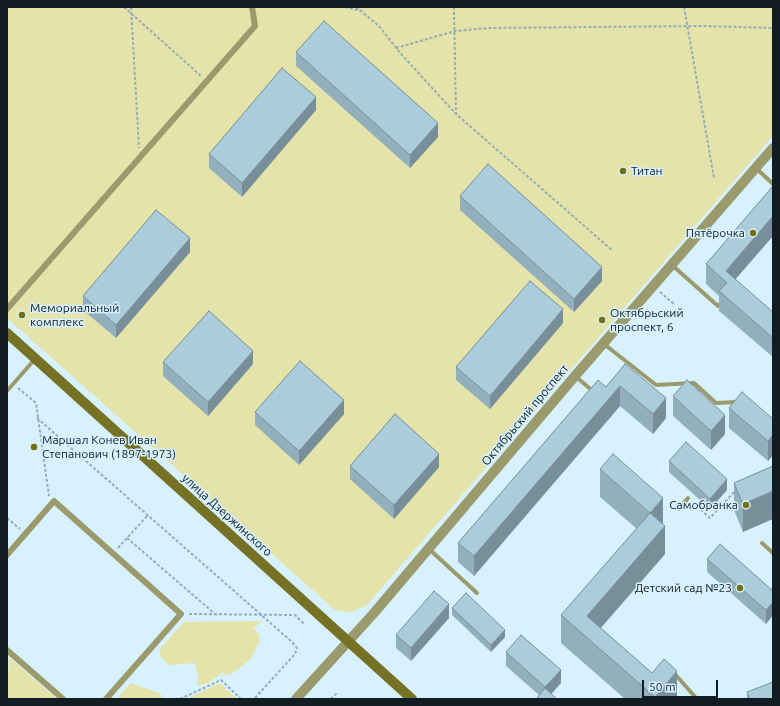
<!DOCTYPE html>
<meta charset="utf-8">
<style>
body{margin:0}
#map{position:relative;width:780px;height:706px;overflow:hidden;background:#d7f2fe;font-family:Ubuntu,sans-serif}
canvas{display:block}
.frame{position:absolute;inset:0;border:8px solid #111d23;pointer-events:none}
.scale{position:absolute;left:642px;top:680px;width:76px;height:18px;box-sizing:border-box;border:2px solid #111d23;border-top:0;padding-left:5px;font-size:12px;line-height:14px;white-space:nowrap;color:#111d23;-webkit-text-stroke:3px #d7f2fe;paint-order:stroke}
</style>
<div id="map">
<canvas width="780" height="706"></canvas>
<div class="frame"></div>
<div class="scale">50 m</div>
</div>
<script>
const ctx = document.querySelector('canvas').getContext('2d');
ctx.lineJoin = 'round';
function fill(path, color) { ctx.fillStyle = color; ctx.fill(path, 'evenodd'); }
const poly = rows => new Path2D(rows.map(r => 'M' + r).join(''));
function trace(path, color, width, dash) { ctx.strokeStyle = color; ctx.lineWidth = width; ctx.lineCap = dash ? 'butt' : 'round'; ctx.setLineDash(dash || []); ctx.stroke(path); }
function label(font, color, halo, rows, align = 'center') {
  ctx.font = font + ' Ubuntu,sans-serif'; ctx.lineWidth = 3; ctx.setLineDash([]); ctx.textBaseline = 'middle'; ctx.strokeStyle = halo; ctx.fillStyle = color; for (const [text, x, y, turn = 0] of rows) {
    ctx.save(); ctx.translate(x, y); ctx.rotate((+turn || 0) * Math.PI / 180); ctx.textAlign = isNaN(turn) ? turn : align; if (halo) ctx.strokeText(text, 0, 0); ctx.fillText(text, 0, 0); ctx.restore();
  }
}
const green = poly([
 [7,7,773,7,773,136,367,605,354,611,344,612,335,610,7,318],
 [262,621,253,629,258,633,260,640,251,659,230,675,222,673,209,683,197,686,198,677,195,663,170,665,162,659,159,650,184,622],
 [9,657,57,699,7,699],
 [131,683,161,694,162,699,116,699],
 [220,683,237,699,186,699]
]);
const path = poly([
 [124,7,201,76],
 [131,7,139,148],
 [345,7,361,11],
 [356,7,379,26,401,54,456,114,613,251],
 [454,7,456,114],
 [684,7,714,178],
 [396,48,455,31,488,28,703,26,773,28],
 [660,292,675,305],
 [18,388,36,403,49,496],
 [37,418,291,641,297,648,295,654,254,699],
 [693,503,710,518,735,491],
 [7,518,20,529],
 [127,538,215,614],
 [118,548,148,515],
 [189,614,295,615,304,624],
 [180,699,221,680,241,699],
 [331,699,337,693]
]);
const service = poly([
 [756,168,773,184],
 [672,265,718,306,723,301],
 [604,344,656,385,694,383,716,403,737,402],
 [575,376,594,392],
 [7,391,35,359],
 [679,509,688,498],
 [762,543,773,553],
 [429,549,477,593],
 [674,673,697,699]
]);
const pedestrian = poly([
 [7,309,255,26,252,7],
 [7,555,54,501,181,614,106,699],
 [7,650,63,699]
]);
const tertiary = poly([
 [296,699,374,613,575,376,773,148]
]);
const secondary = poly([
 [7,333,412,699]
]);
const wall = poly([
 [296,52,438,137,410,168,296,66],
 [316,110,242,197,209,168,209,154],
 [773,186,773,236,735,279,773,312,773,357,719,311,719,296,706,284,706,264],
 [460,196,602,281,574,312,460,210],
 [190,252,116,338,83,310,83,296],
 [563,323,490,409,456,380,456,367],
 [163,362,253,364,208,416,163,376],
 [625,364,666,418,653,434,620,406,474,576,458,562,458,543,606,387],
 [673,396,725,434,711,450,673,416],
 [729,408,773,419,773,455,768,461,729,428],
 [255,412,344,414,299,465,255,425],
 [669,461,727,490,710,509,669,472],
 [350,466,439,467,394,519,350,479],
 [773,466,743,532,734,510,734,483],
 [600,469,663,525,665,554,601,628,677,698,677,699,625,699,561,643,561,615,637,529,600,497],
 [707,559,773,591,773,615,766,624,707,572],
 [452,608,505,637,491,652,452,615],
 [449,618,411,661,396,648,396,635],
 [506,652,561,683,539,695,506,666],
 [747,692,773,699,747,699]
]);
const shadedWall = poly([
 [316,97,316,110,242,197,242,183],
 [438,123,438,137,410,168,410,155],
 [773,216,773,236,727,289,726,271],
 [190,238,190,252,116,338,116,325],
 [602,267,602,281,574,312,574,299],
 [563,309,563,323,490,409,490,396],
 [253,351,253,364,208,416,208,402],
 [620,386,620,406,474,576,474,556],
 [666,398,666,418,653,434,653,414],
 [344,400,344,414,299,465,299,451],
 [725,415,725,434,711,450,711,431],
 [773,435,773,455,768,461,768,441],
 [439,454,439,467,394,519,394,505],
 [727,479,727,490,710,509,710,499],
 [773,491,773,519,743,532,743,504],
 [663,498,663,526,650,513],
 [665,526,665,554,590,640,587,616],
 [773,602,773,615,766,624,766,610],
 [449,604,449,618,411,661,411,648],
 [505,630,505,637,491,652,491,645],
 [561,670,561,683,547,699,545,699,545,687],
 [677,671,677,699,655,699,655,697]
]);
const building = poly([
 [324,21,438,123,410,155,296,52,324,21],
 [282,68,316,97,242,183,209,154,282,68],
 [488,164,602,267,574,299,460,196,488,164],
 [773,186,773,216,726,271,773,312,773,338,719,291,727,283,706,264,773,186],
 [156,210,190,238,116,325,83,296,156,210],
 [530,281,563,309,490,396,456,367,530,281],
 [209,311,253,351,208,402,163,362,209,311],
 [300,361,344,400,299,451,255,412,300,361],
 [625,364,666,398,653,414,620,386,474,556,458,543,598,380,606,387,625,364],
 [687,380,725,415,711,431,673,396,687,380],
 [742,392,773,419,773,435,768,441,729,408,742,392],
 [395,414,439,454,394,505,350,466,395,414],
 [686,442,727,479,710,499,669,461,686,442],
 [613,454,663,498,650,513,600,469,613,454],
 [773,466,773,491,743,504,734,483,773,466],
 [650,513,665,526,587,616,652,673,664,659,677,671,655,697,561,615,650,513],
 [720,544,773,591,773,602,766,610,707,559,720,544],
 [434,591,449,604,411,648,396,635,434,591],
 [466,593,505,630,491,645,452,608,466,593],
 [521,635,561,670,545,687,506,652,521,635],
 [773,682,773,699,750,699,747,692,773,682],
 [545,688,557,699,536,699,545,688]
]);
const markers = [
 [623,171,4,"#747011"],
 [753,233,4,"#747011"],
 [22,315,4,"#747011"],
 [602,320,4,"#747011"],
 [34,447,4,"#747011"],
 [746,505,4,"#747011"],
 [740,588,4,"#747011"]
];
const poiNames = [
 ["Титан",631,171],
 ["Пятёрочка",745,233,"right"],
 ["Мемориальный",30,308],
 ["комплекс",30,322],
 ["Октябрьский",610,313],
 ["проспект, 6",610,327],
 ["Маршал Конев Иван",42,440],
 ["Степанович (1897-1973)",42,454],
 ["Самобранка",738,505,"right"],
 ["Детский сад №23",732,588,"right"]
];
const streetNames = [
 ["Октябрьский проспект",525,415,-50],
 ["улица Дзержинского",227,515,42]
];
fill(green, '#e4e3aa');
trace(path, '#96acb6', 2, [3, 2]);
trace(service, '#9b9a6c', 4);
trace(pedestrian, '#9b9a6c', 6);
trace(tertiary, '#9b9a6c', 10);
trace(secondary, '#757226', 10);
fill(wall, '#93afbc');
fill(shadedWall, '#788f99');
fill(building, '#abccdb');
trace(building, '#788f99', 1);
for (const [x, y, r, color] of markers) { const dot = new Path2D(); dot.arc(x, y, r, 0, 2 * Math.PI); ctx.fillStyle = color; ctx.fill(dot); trace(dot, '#d7f2fe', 1.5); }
label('12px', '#111d23', '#d7f2fe', poiNames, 'left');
label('12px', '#111d23', '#d7f2fe', streetNames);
</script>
